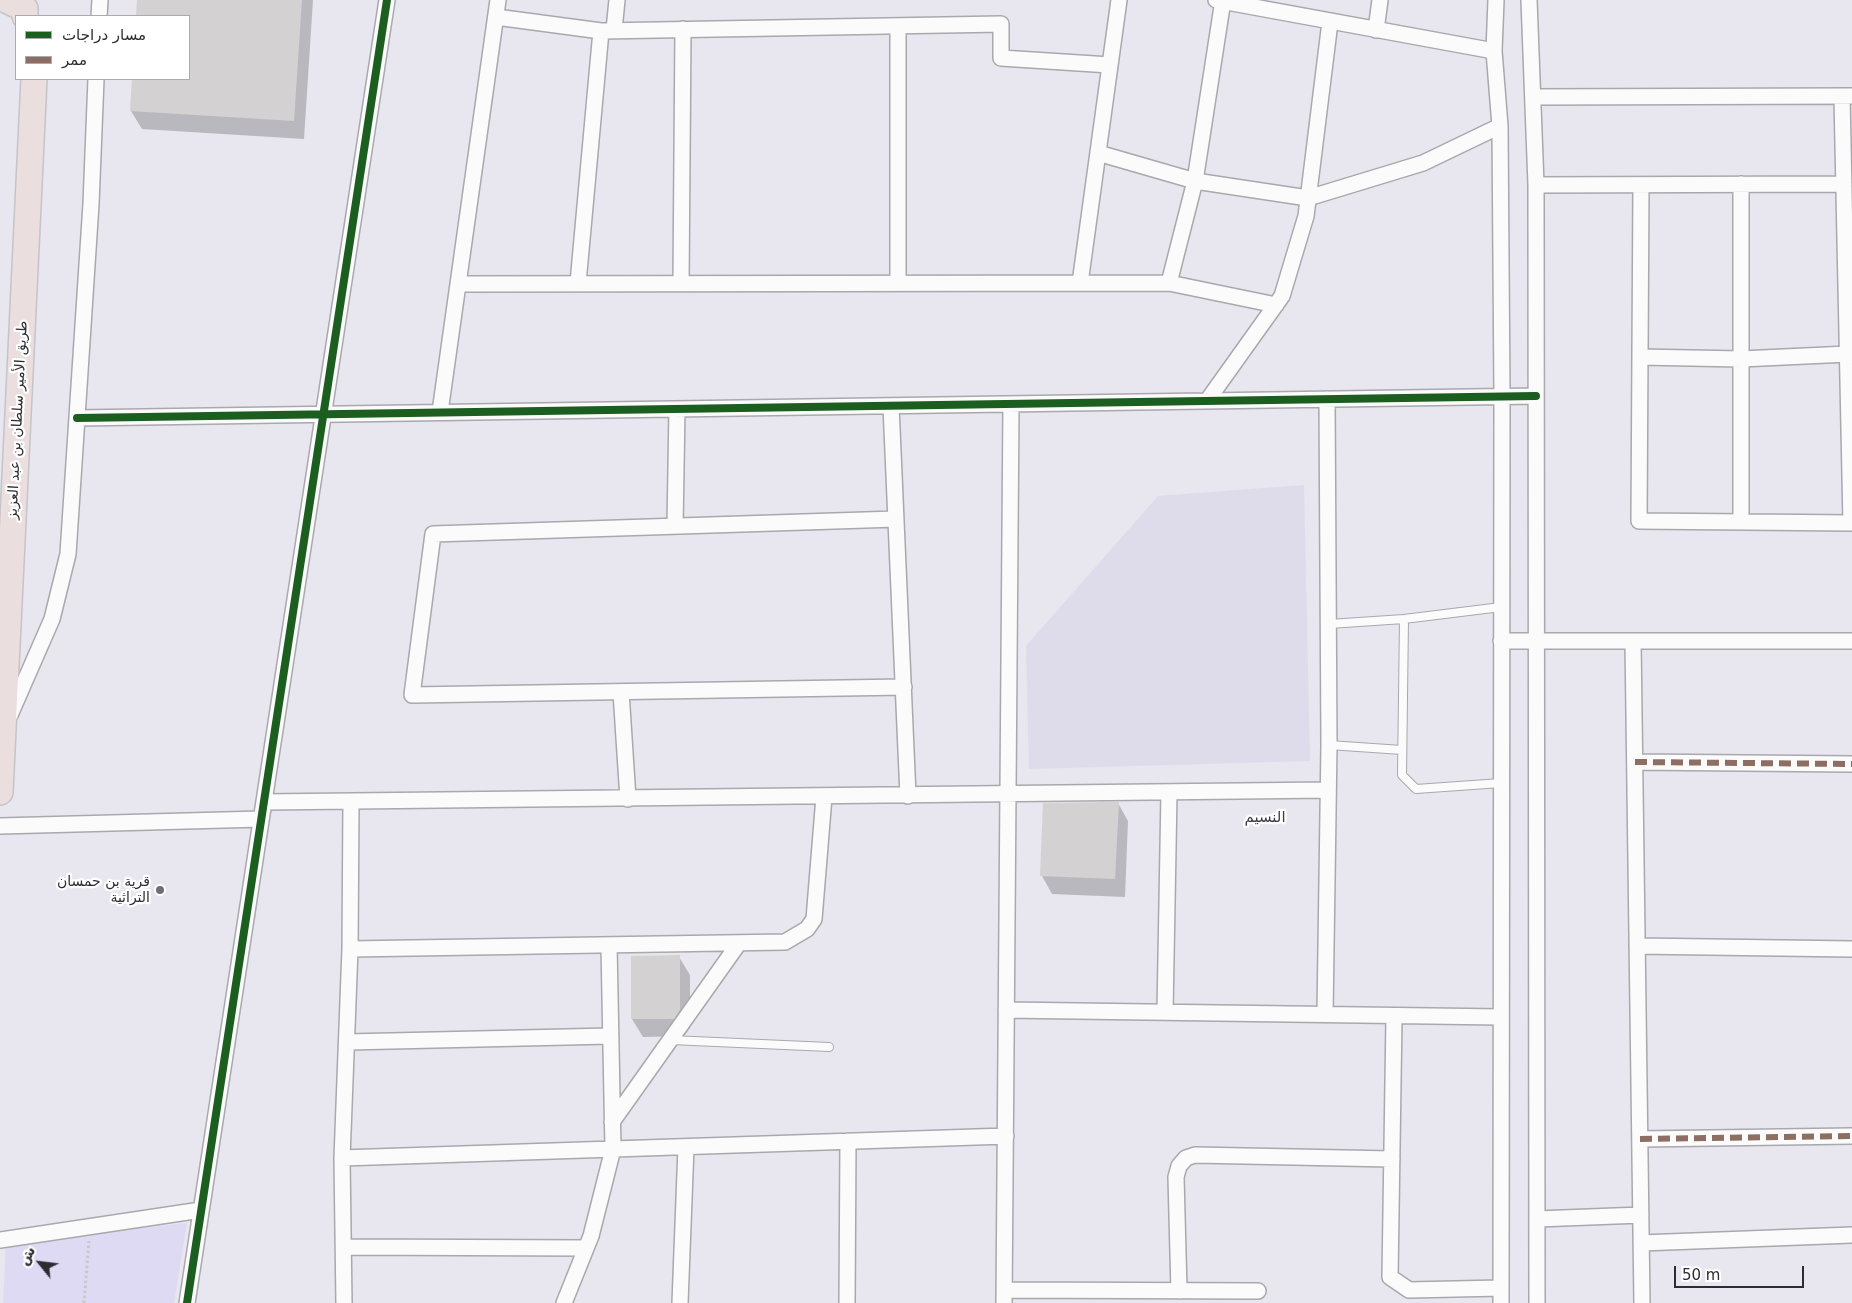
<!DOCTYPE html>
<meta charset="utf-8">
<style>
body{margin:0}
#map{position:relative;width:1852px;height:1303px;overflow:hidden;background:#e8e6ee;font-family:"DejaVu Sans","Noto Sans Arabic",sans-serif}
canvas{display:block}
.legend{position:absolute;left:15px;top:15px;width:175px;height:65px;box-sizing:border-box;background:#fff;border:1px solid #ababad;margin:0;padding:6px 9px;list-style:none;font-size:15px;color:#2d2d31}
.legend li{display:flex;align-items:center;gap:10px;height:25px}
.legend b{width:25px;border:1px solid #ababad}
.north{position:absolute;left:15px;top:1238px;width:50px;height:50px;-webkit-text-stroke:4px #fff;paint-order:stroke;rotate:299deg;font-size:14px;font-weight:700;line-height:20px;text-align:center;color:#2d2d31}
.north::after{content:'';display:block;margin:auto;width:18px;height:22px;background:#2d2d31;clip-path:polygon(50% 0,100% 100%,50% 72%,0 100%)}
.scale{position:absolute;left:1674px;top:1266px;width:130px;height:22px;box-sizing:border-box;border:2px solid #2d2d31;border-top:0;padding-left:6px;font-size:15px;line-height:18px;white-space:nowrap;color:#2d2d31;-webkit-text-stroke:4px #fff;paint-order:stroke}
</style>
<div id="map">
<canvas width="1852" height="1303"></canvas>
<ul class="legend">
<li><b style="height:6px;background:#1b5e20"></b>مسار دراجات</li>
<li><b style="height:6px;background:#8d6e63"></b>ممر</li>
</ul>
<div class="north">ش</div>
<div class="scale">50 m</div>
</div>
<script>
const ctx = document.querySelector('canvas').getContext('2d');
ctx.lineJoin = 'round';
function fill(path, color) { ctx.fillStyle = color; ctx.fill(path, 'evenodd'); }
const poly = rows => new Path2D(rows.map(r => 'M' + r).join(''));
function trace(path, color, width, dash) { ctx.strokeStyle = color; ctx.lineWidth = width; ctx.lineCap = dash ? 'butt' : 'round'; ctx.setLineDash(dash || []); ctx.stroke(path); }
function label(font, color, halo, rows, align = 'center') {
  ctx.font = font + ' "DejaVu Sans","Noto Sans Arabic",sans-serif'; ctx.lineWidth = 4.5; ctx.setLineDash([]); ctx.textBaseline = 'middle'; ctx.strokeStyle = halo; ctx.fillStyle = color; for (const [text, x, y, turn = 0] of rows) {
    ctx.save(); ctx.translate(x, y); ctx.rotate((+turn || 0) * Math.PI / 180); ctx.textAlign = isNaN(turn) ? turn : align; if (halo) ctx.strokeText(text, 0, 0); ctx.fillText(text, 0, 0); ctx.restore();
  }
}
const built = poly([
 [1304,485,1310,761,1029,769,1026,646,1158,496]
]);
const green = poly([
 [187,1223,174,1303,3,1303,6,1242]
]);
const shadow = poly([
 [139,0,313,0,304,139,142,129,131,111,133,79,189,79,189,16,138,16],
 [1118,803,1128,821,1125,897,1052,894,1042,876],
 [679,957,690,975,690,1028,684,1036,643,1037,632,1019]
]);
const building = poly([
 [137,0,302,0,294,121,130,111,132,79,189,79,189,16,136,16],
 [1119,802,1115,879,1040,876,1043,803],
 [680,955,680,1010,674,1019,631,1019,631,956]
]);
const path = poly([
 [84,1303,89,1241]
]);
const service = poly([
 [1404,619,1402,775,1416,789,1501,783],
 [1329,624,1404,619,1501,607],
 [1329,745,1402,750],
 [671,1040,829,1047]
]);
const minor = poly([
 [1216,0,1494,51],
 [1496,0,1494,51,1500,126,1502,396,1501,1303],
 [1529,0,1536,185,1537,1303],
 [99,16,100,0],
 [496,17,601,31,1001,24,1001,58,1110,65],
 [614,30,617,0],
 [1376,30,1380,0],
 [1533,97,1851,96],
 [1842,97,1851,523],
 [1098,153,1195,181,1308,198,1423,163,1500,126],
 [1741,184,1741,522],
 [1536,185,1844,184],
 [1641,185,1639,521,1852,523],
 [578,283,601,31],
 [681,283,683,29],
 [898,283,898,26],
 [1080,283,1119,0],
 [1169,283,1195,181,1223,0],
 [460,284,1169,283,1276,305],
 [1640,357,1741,359,1848,354],
 [1207,401,1282,296,1306,216,1330,22],
 [891,406,908,796],
 [440,412,498,0],
 [77,418,1536,396],
 [896,519,433,534,412,695,904,687],
 [675,526,677,409],
 [1501,641,1852,641],
 [1633,641,1642,1303],
 [621,692,628,799],
 [10,715,52,619,68,554,91,204,96,79],
 [1635,762,1852,764],
 [264,802,1328,790],
 [0,826,261,819],
 [1637,946,1852,949],
 [350,949,785,942,807,929,814,919,824,797],
 [1006,1010,1501,1017],
 [1165,1012,1169,793],
 [1325,1014,1329,745,1327,399],
 [1394,1017,1390,1277,1409,1290,1501,1288],
 [347,1042,610,1036],
 [612,1122,739,943],
 [1640,1139,1852,1136],
 [342,1158,1006,1136],
 [1537,1219,1641,1215],
 [0,1240,201,1210],
 [1641,1243,1852,1235],
 [344,1247,586,1248],
 [1004,1290,1258,1291],
 [1179,1291,1176,1177,1179,1166,1186,1158,1195,1155,1392,1159],
 [187,1303,387,0],
 [344,1303,342,1158,350,949,351,802],
 [564,1303,591,1236,613,1149,609,945],
 [680,1303,686,1147],
 [847,1303,848,1141],
 [1004,1303,1011,405]
]);
const trunk = poly([
 [6,0,25,9,25,16],
 [0,792,34,79]
]);
const quiet = poly([
 [1635,762,1852,764],
 [1640,1139,1852,1136]
]);
const cycleway = poly([
 [77,418,1536,396],
 [187,1303,387,0]
]);
const markers = [
 [160,890,5,"#6e6e73"]
];
const streetNames = [
 ["طريق الأمير سلطان بن عبد العزيز",18,420,-87]
];
const poiNames = [
 ["قرية بن حمسان",150,882],
 ["التراثية",150,898]
];
const neighbourhoodNames = [
 ["النسيم",1265,818]
];
fill(built, '#dedbea');
fill(green, '#dfdaf4');
fill(shadow, '#0003');
fill(building, '#d4d1d3');
trace(service, '#a9a8ad', 10);
trace(minor, '#a9a8ad', 18);
trace(trunk, '#c5c4c7', 28);
trace(path, '#c8c7c9', 3, [2.5, 2.5]);
trace(service, '#fcfbfc', 8);
trace(minor, '#fcfbfc', 15);
trace(trunk, '#eadede', 25);
trace(quiet, '#8d6e63', 6, [12, 6]);
trace(cycleway, '#1b5e20', 8);
for (const [x, y, r, color] of markers) { const dot = new Path2D(); dot.arc(x, y, r, 0, 2 * Math.PI); ctx.fillStyle = color; ctx.fill(dot); trace(dot, '#fff', 2); }
label('14px', '#2d2d31', '#fff', streetNames);
label('14px', '#2d2d31', '#fff', poiNames, 'right');
label('15px', '#3d3b46', '#fff', neighbourhoodNames);
</script>
